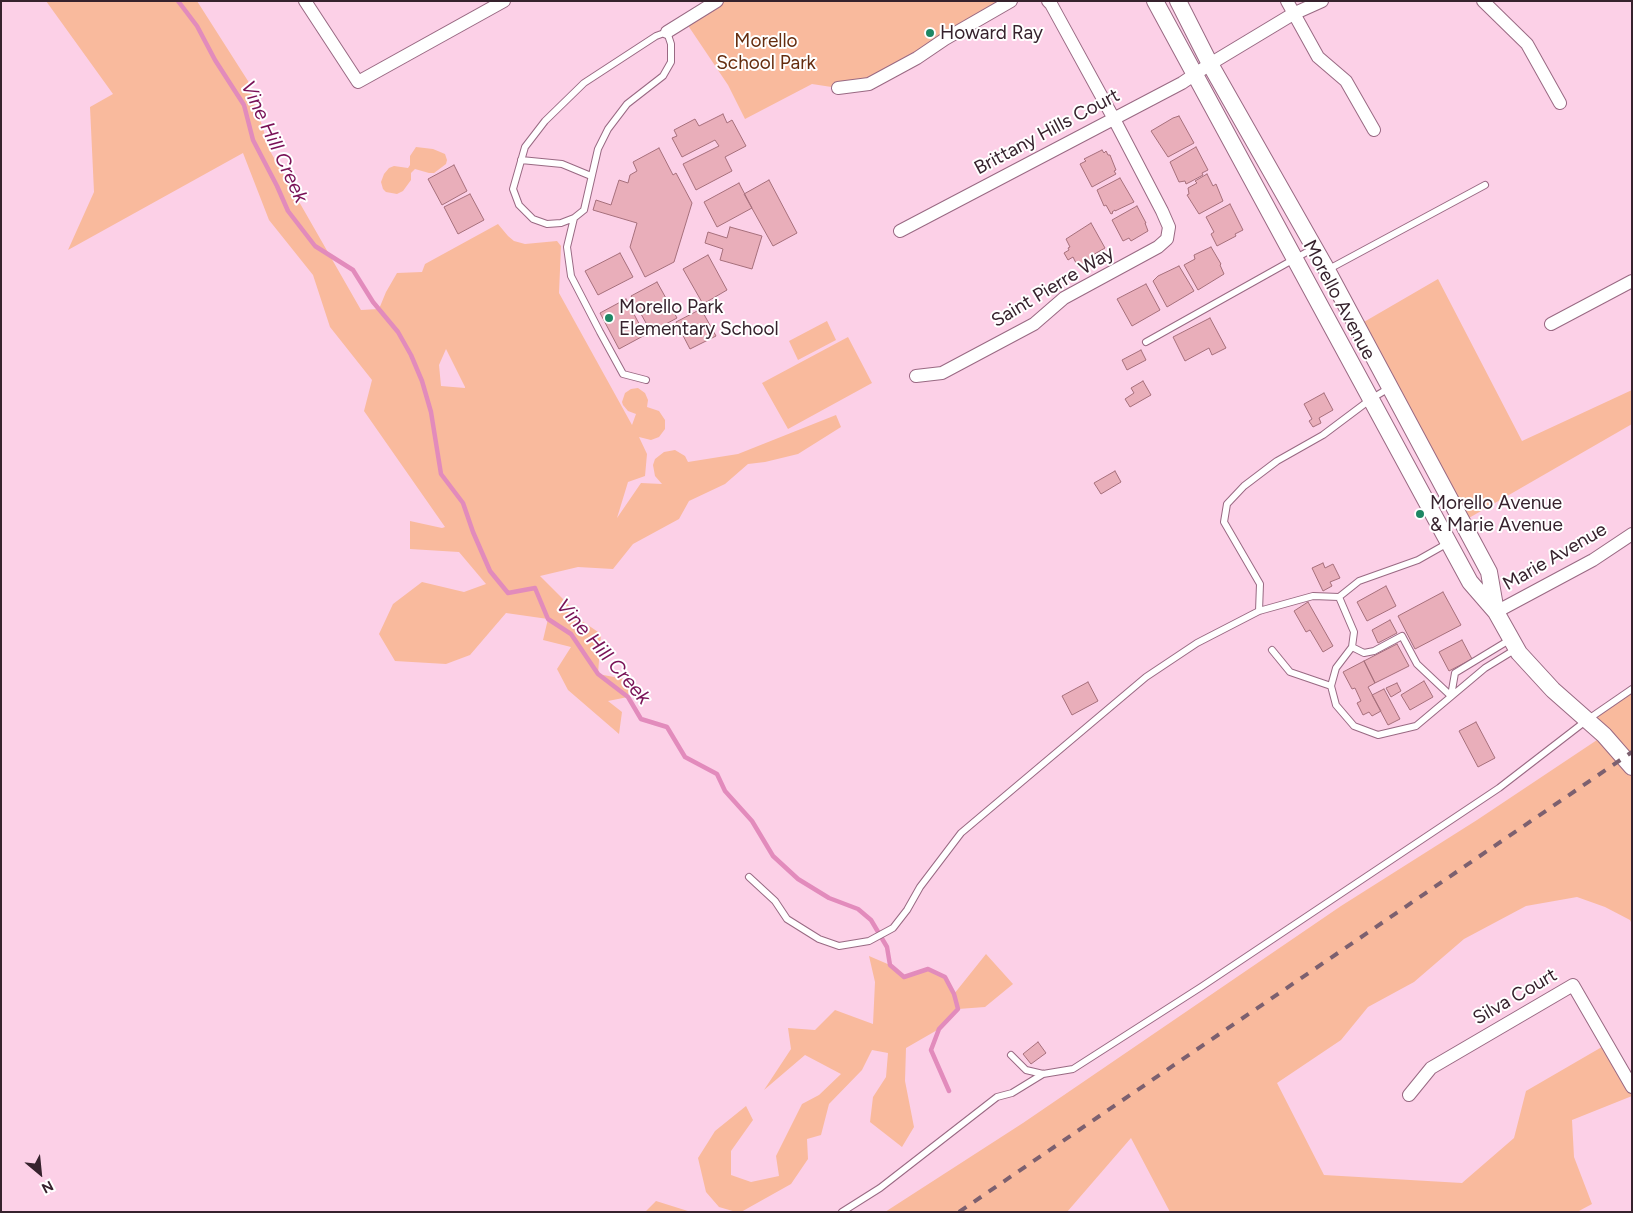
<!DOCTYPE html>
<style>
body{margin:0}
#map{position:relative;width:1633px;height:1213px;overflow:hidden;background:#fcd0e7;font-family:Figtree,sans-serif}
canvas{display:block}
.frame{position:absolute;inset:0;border:2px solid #36222d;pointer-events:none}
.north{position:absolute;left:15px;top:1148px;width:50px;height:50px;-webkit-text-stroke:4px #fff;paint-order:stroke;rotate:152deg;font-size:14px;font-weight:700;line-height:20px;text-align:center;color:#36222d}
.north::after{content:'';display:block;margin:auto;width:18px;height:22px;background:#36222d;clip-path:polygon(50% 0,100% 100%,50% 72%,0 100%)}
</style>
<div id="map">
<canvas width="1633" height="1213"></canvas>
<div class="frame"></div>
<div class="north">N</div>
</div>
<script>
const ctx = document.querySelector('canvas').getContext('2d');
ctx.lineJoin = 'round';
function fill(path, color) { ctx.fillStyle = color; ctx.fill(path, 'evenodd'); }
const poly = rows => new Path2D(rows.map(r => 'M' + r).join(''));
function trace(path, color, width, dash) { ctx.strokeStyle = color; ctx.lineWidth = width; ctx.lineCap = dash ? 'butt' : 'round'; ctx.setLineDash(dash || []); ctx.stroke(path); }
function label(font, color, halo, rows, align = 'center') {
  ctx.font = font + ' Figtree,sans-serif'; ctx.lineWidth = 4; ctx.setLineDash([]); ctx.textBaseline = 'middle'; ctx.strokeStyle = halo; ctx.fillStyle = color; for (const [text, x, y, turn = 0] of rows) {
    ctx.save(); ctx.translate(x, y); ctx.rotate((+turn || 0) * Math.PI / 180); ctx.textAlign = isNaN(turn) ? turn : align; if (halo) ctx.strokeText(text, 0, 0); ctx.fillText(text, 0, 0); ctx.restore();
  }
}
const green = poly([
 [46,1,197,1,248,81,270,151,361,310,379,309,386,292,397,273,422,272,425,264,498,224,508,236,514,241,525,244,557,241,561,246,559,293,632,425,636,414,628,411,623,405,622,402,625,393,631,389,638,388,645,393,648,400,647,407,659,411,665,420,665,429,659,437,651,440,639,437,647,454,645,476,628,482,617,518,641,483,662,484,655,476,653,465,655,459,664,452,675,450,685,456,688,462,738,454,836,415,841,427,798,454,765,462,748,464,725,484,689,501,679,519,633,544,613,569,578,567,540,576,564,600,582,621,601,634,598,674,630,680,628,697,608,701,622,712,619,734,568,690,557,669,571,647,543,640,548,619,506,613,470,655,446,664,395,661,379,634,393,604,422,582,464,592,486,584,459,552,410,549,410,521,442,528,445,527,364,411,372,380,330,327,313,275,269,220,243,153,68,250,94,192,90,107,113,94],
 [446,349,465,387,465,388,441,386,439,365],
 [717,1,1011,1,869,84,838,88,812,84,745,119,728,85,685,21],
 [416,147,433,149,445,154,447,160,446,164,434,173,429,173,415,169,411,173,411,180,403,191,397,194,386,192,383,189,381,182,384,174,389,168,394,166,408,168,410,165,410,156],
 [1438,279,1522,441,1632,390,1632,424,1462,522,1357,326],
 [827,321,836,340,798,360,789,341],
 [848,337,872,383,788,429,762,383],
 [1632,689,1632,924,1630,920,1605,907,1577,897,1526,906,1464,939,1414,982,1368,1007,1341,1040,1277,1083,1324,1175,1462,1183,1514,1138,1526,1091,1607,1044,1632,1087,1632,1096,1572,1120,1574,1157,1592,1204,1577,1212,1170,1212,1131,1138,1067,1212,885,1212,1023,1123,1341,906,1477,820,1603,736,1587,720],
 [986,954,1013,984,985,1007,958,1009,939,1029,906,1048,905,1081,914,1127,902,1147,870,1122,873,1097,886,1077,888,1053,872,1050,862,1070,829,1104,821,1135,807,1139,808,1159,791,1184,741,1212,736,1212,719,1207,706,1192,698,1158,715,1131,746,1106,753,1120,731,1151,731,1175,751,1182,779,1176,776,1156,802,1104,819,1095,841,1074,805,1055,764,1090,791,1049,788,1028,815,1030,835,1010,873,1024,875,982,869,956,890,965,904,977,928,969,945,977,954,994],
 [656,1201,691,1212,645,1212]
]);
const stream = poly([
 [178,1,197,26,215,60,244,105,253,140,277,186,288,211,315,246,353,270,373,302,398,332,411,355,422,381,431,412,441,474,463,503,473,532,490,571,508,593,535,588,548,619,571,634,598,674,628,697,641,719,667,727,685,757,717,774,725,791,752,821,773,856,798,879,829,898,858,909,871,920,887,947,890,965,904,977,928,969,945,977,954,994,958,1009,939,1029,931,1050,949,1091]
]);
const building = poly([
 [723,114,727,123,732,120,746,146,725,157,732,171,696,190,683,164,719,146,715,140,682,157,672,138,677,136,674,130,695,119,699,126,723,114],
 [1179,116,1194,143,1168,157,1151,131,1173,118,1179,116],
 [1196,147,1208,170,1202,173,1203,175,1190,182,1186,184,1185,181,1179,182,1170,162,1196,147],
 [659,148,673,175,676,173,692,203,674,262,645,277,630,247,637,223,593,210,596,200,611,205,619,180,628,183,630,175,637,171,633,162,659,148],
 [1102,150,1104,153,1106,151,1108,155,1110,155,1116,170,1114,171,1116,174,1092,187,1080,164,1086,161,1084,159,1102,150],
 [454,165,467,191,442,205,428,179,454,165],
 [1207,174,1213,186,1216,184,1223,201,1199,214,1187,195,1189,194,1188,188,1197,183,1195,181,1207,174],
 [1120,178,1134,202,1115,211,1115,210,1112,212,1113,213,1111,214,1106,205,1104,206,1097,190,1120,178],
 [769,180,797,233,773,246,744,194,769,180],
 [739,183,752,208,717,227,704,202,739,183],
 [470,194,484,220,458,234,444,207,470,194],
 [1230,204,1243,230,1235,234,1236,236,1217,246,1211,234,1214,232,1206,217,1230,204],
 [1137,206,1146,223,1145,223,1148,231,1131,241,1129,238,1123,241,1112,220,1137,206],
 [1091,223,1105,248,1091,256,1093,259,1078,267,1073,257,1068,260,1064,253,1069,250,1068,248,1070,247,1066,239,1091,223],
 [730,227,762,236,752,269,720,260,723,249,705,243,708,232,727,238,730,227],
 [1211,247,1221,264,1220,265,1224,274,1198,290,1184,265,1195,259,1194,255,1211,247],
 [620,253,633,277,598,295,585,271,620,253],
 [708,255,727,290,703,304,683,269,708,255],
 [1179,266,1194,291,1167,307,1153,281,1158,276,1179,266],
 [657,282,677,318,651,332,631,296,657,282],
 [1146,284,1160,310,1132,326,1117,299,1146,284],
 [626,299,645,335,619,349,600,313,626,299],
 [701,309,716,336,690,349,676,322,701,309],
 [1210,318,1226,348,1212,355,1209,348,1185,361,1173,337,1210,318],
 [1141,350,1146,360,1127,370,1122,360,1141,350],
 [1143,381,1151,395,1130,407,1125,399,1134,393,1131,388,1143,381],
 [1324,393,1333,410,1319,418,1321,423,1313,427,1309,421,1312,419,1304,404,1324,393],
 [1115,471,1121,482,1101,494,1094,483,1115,471],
 [1323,563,1325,568,1333,564,1340,578,1330,582,1332,586,1323,591,1312,568,1323,563],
 [1386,586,1396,606,1367,621,1357,602,1386,586],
 [1443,592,1461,625,1415,649,1398,616,1443,592],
 [1308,602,1333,646,1323,652,1310,630,1306,632,1294,611,1308,602],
 [1390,620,1397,633,1378,643,1372,630,1390,620],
 [1462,640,1472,659,1449,671,1439,652,1462,640],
 [1397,644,1409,666,1375,683,1364,661,1397,644],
 [1364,661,1375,683,1368,687,1381,711,1372,716,1369,712,1363,715,1357,703,1361,701,1355,688,1352,689,1343,672,1364,661],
 [1424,681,1433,697,1410,710,1401,695,1424,681],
 [1088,682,1098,701,1072,715,1062,696,1088,682],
 [1397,683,1401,691,1391,697,1386,688,1397,683],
 [1384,689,1400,719,1388,725,1372,695,1384,689],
 [1476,722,1495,758,1478,767,1459,731,1476,722],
 [1038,1042,1046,1053,1031,1064,1023,1054,1038,1042]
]);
const service = poly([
 [667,32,671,44,671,62,663,76,627,104,608,129,598,149,584,210,574,218,561,223,547,224,533,219,519,205,513,189,525,147,545,121,584,83,656,36,667,32],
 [521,160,562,164,591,176],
 [574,218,567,247,571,276,600,332,623,374,646,380],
 [1329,269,1485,185],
 [1146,342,1314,248],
 [1339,597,1354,632,1352,647,1336,668,1331,686,1336,705,1354,726,1378,735,1416,726,1485,668,1516,649],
 [1259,611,1260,584,1224,522,1227,504,1244,486,1277,461,1323,435,1371,399,1389,388],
 [1352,647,1364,653,1374,651,1402,636,1417,664,1451,696],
 [1272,650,1290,672,1331,686],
 [1451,696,1455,673,1511,639],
 [749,877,775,901,787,919,819,939,839,946,869,941,893,928,907,910,920,887,961,833,1146,677,1197,643,1259,611,1313,596,1339,597,1359,581,1418,560,1448,543],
 [1011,1055,1026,1070,1043,1074,1073,1069,1201,987,1499,788,1587,720,1632,689],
 [842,1212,880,1188,997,1097,1012,1093,1043,1074]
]);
const minor = poly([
 [305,1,358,82,504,1],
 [1287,1,1318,57,1346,81,1374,130],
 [1483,1,1527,44,1560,103],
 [667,32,717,1],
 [838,88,869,84,917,58,945,39,1011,1],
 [900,231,1182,83,1210,64,1293,14,1322,1],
 [1551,324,1632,281],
 [916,376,942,373,1034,324,1064,298,1158,247,1167,239,1169,227,1162,211,1114,119,1051,4,1048,1],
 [1496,612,1593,560,1632,534],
 [1409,1095,1431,1068,1573,985,1632,1087]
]);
const tertiary = poly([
 [1155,1,1470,582,1496,612,1519,653,1553,690,1604,735,1632,767],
 [1178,1,1210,64,1327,270,1489,572,1496,612]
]);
const rail = poly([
 [959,1212,1632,752]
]);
const markers = [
 [930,33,5,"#1d8764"],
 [609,318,5,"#1d8764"],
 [1420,514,5,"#1d8764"]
];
const poiNames = [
 ["Howard Ray",940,33],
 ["Morello Park",619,307],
 ["Elementary School",619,329],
 ["Morello Avenue",1430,503],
 ["& Marie Avenue",1430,525]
];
const parkNames = [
 ["Morello",766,41],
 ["School Park",766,63]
];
const streetNames = [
 ["Brittany Hills Court",1047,132,-28],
 ["Saint Pierre Way",1053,287,-31],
 ["Morello Avenue",1339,300,62],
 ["Marie Avenue",1555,557,-30],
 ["Silva Court",1515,997,-30]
];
const waterNames = [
 ["Vine Hill Creek",274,142,65],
 ["Vine Hill Creek",603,652,49]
];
fill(green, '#f9ba9d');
trace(stream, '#e28bbc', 4.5);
fill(building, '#e9aeba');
trace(building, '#a66f7b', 1);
trace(service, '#996983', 8);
trace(minor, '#996983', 14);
trace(tertiary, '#996983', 18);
trace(service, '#fff', 6);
trace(minor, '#fff', 12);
trace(tertiary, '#fff', 16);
trace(rail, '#7c606f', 4, [9, 9]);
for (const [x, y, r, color] of markers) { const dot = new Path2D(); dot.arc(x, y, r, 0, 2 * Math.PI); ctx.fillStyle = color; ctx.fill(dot); trace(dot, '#fff', 2); }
label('19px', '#36222d', '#fff', poiNames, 'left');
label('19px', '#652d0f', '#fff', parkNames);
label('19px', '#36222d', '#fff', streetNames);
label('italic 20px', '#791257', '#fff', waterNames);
</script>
